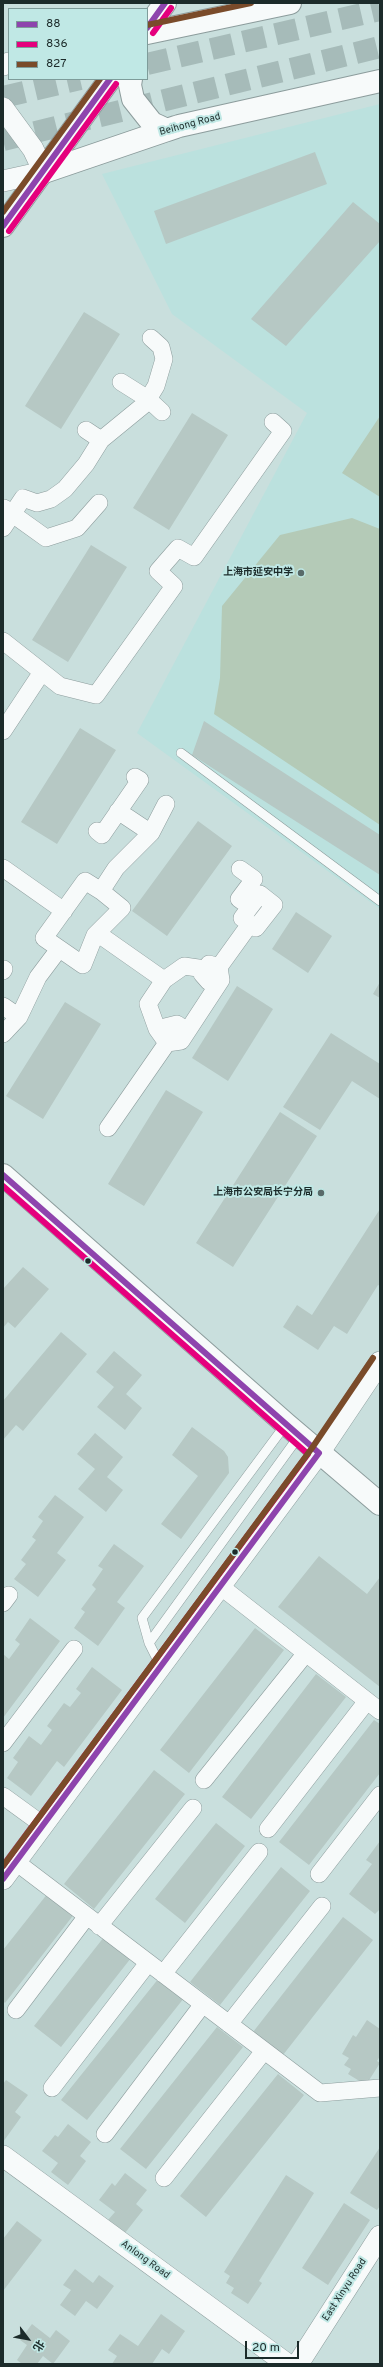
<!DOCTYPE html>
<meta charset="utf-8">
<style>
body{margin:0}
#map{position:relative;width:383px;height:2367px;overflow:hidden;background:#c9dfdd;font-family:Overpass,"Noto Sans SC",sans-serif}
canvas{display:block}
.frame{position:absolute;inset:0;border:4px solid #1c2b2a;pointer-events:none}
.legend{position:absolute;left:8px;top:8px;width:140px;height:72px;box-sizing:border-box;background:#c0e8e5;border:1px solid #7e9c9a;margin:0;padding:5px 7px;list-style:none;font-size:12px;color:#1c2b2a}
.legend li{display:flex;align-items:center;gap:8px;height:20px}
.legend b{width:20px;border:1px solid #7e9c9a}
.north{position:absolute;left:8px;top:2319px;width:40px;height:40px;-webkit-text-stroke:3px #c0e8e5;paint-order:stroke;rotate:122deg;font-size:11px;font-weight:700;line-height:16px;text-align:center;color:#1c2b2a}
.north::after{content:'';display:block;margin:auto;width:14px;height:18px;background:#1c2b2a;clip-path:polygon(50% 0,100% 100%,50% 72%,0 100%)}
.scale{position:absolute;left:245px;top:2341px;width:54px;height:18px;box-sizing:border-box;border:2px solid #1c2b2a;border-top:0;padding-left:5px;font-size:12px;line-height:14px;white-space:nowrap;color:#1c2b2a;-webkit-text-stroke:3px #c0e8e5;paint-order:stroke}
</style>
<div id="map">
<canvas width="383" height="2367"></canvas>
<div class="frame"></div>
<ul class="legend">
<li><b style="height:5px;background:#8e44ad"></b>88</li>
<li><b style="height:5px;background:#e5007d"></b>836</li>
<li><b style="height:5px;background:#7a4b2a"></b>827</li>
</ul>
<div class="north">北</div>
<div class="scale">20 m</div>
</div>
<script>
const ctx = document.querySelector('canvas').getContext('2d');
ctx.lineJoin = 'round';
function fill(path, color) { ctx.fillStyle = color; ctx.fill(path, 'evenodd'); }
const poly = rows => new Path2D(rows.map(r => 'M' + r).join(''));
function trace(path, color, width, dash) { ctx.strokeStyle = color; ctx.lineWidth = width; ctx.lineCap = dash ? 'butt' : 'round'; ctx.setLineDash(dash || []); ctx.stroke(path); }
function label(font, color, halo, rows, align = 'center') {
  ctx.font = font + ' Overpass,"Noto Sans SC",sans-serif'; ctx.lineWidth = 4; ctx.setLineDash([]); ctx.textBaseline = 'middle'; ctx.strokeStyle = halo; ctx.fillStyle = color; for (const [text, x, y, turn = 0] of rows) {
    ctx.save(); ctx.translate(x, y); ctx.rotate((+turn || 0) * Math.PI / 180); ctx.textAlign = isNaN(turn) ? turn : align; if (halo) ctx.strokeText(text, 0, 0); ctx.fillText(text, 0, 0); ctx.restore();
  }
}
const built = poly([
 [380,104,380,909,137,733,307,413,172,314,102,174]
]);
const green = poly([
 [380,416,380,497,342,473],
 [352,518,380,529,380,825,214,714,220,678,222,606,280,535]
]);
const building = poly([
 [315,152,327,184,166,244,154,211],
 [353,202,380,224,380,241,286,346,251,319],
 [84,312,120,334,61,429,25,406],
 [192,413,228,435,169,530,133,508],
 [91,545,127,567,68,662,32,640],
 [204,721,380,835,380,875,192,755],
 [80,728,116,750,57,844,21,822],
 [198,821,232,846,167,936,132,911],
 [296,912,332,936,308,973,272,949],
 [380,982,380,998,373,994],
 [237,986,273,1009,228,1081,192,1058],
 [65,1002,101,1024,43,1119,6,1096],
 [331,1033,380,1064,380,1099,352,1081,320,1130,283,1107],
 [166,1090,203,1112,144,1206,108,1184],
 [280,1112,317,1136,233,1267,196,1243],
 [380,1209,380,1286,378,1285,347,1334,334,1326,318,1350,283,1327,297,1305,312,1315],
 [23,1267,49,1289,15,1328,8,1322,3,1328,3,1289],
 [61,1332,87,1354,23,1431,16,1425,3,1440,3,1401],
 [114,1351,142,1375,126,1394,142,1408,125,1430,97,1407,114,1387,96,1372],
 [192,1427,224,1451,228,1457,229,1473,181,1539,161,1524,198,1476,172,1455],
 [95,1433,123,1457,107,1477,123,1490,106,1512,78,1489,95,1469,77,1454],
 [55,1495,84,1517,57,1553,66,1560,38,1597,14,1579,26,1564,21,1560,36,1540,32,1537,43,1521,38,1517],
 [114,1544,144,1566,117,1602,125,1608,98,1646,74,1628,85,1612,81,1609,96,1589,92,1585,103,1569,98,1566],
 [319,1556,367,1594,380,1577,380,1687,278,1607],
 [30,1618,60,1641,3,1718,3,1654,9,1659,20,1644,15,1640],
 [255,1628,284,1650,189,1773,160,1750],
 [92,1667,122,1690,64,1767,57,1761,31,1796,7,1778,18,1762,13,1758,29,1736,41,1745,52,1730,47,1726,64,1703,70,1707,81,1693,76,1689],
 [316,1674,346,1697,251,1819,222,1797],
 [374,1720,380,1724,380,1773,309,1865,279,1842],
 [154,1770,185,1794,94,1909,64,1884],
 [216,1823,245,1846,185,1923,155,1899],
 [380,1841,380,1909,375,1914,349,1894,372,1864,366,1860],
 [281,1867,310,1891,220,2005,190,1982],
 [48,1893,75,1913,5,2003,3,2001,3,1950],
 [343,1917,373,1940,283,2055,253,2032],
 [104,1937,131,1958,61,2047,34,2026],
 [159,1978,184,1998,87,2120,61,2100],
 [367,2020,380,2029,380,2056,377,2061,380,2063,366,2085,348,2074,351,2069,344,2065,349,2058,342,2054,353,2035,356,2037],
 [217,2027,243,2047,146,2169,120,2149],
 [278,2074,304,2095,206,2217,180,2196],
 [6,2080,28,2095,15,2112,21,2117,3,2142,3,2084],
 [68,2124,91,2142,80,2156,86,2161,68,2185,51,2172,58,2163,42,2151,55,2135,58,2137],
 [380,2147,380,2206,377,2210,350,2193],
 [125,2173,147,2190,136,2204,143,2210,125,2233,108,2220,115,2212,99,2200,112,2183,115,2186],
 [286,2175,314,2193,259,2281,262,2283,248,2304,231,2293,234,2288,226,2283,230,2276,224,2272],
 [344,2203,370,2220,328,2285,302,2268],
 [17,2221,42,2240,3,2291,3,2239],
 [75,2269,93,2283,99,2275,114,2286,97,2309,86,2301,75,2316,60,2305,71,2290,63,2285],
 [161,2314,185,2331,169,2354,162,2349,152,2364,112,2364,117,2356,108,2350,120,2334,138,2346],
 [32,2324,50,2338,56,2330,70,2341,53,2364,43,2356,37,2364,22,2364,17,2360,27,2345,20,2340]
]);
const trunkTunnel = poly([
 [147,64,380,10],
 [3,97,80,79],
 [3,140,380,47]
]);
const service = poly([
 [181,753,380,901],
 [149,1643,299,1436],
 [160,1665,149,1643,142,1618,286,1424]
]);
const minor = poly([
 [121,382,148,399,162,412],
 [86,430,101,440],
 [4,508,46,538,77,528,99,503],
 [3,528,23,498,37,503,51,499,65,489,86,464,101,440,145,404,156,386,164,359,161,347,151,338],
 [3,641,60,686,96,695,174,586,158,571,178,548,194,557,283,431,273,422],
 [3,731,42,672],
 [118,811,151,833],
 [97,831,102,835,140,780,135,777],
 [3,868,64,911],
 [240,869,254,879,239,899,250,907,260,894,274,905,256,928,242,918,250,907],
 [101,891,85,881,44,938,83,965,95,935,122,908,101,891,116,868,151,833,166,804],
 [97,933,164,980],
 [219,967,221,980,209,982,202,974,209,964,219,967,250,924],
 [205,969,184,966,164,980,148,1004,157,1029,167,1043,181,1041,221,980],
 [3,971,4,969],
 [3,1006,19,1017],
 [157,1029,177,1024,187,1031],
 [3,1034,19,1017,38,977,59,949],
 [108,1128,167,1043],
 [220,1586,380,1711],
 [3,1603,9,1595],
 [3,1743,74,1649],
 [204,1780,306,1653],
 [3,1796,43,1825],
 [268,1829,367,1701],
 [16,1862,320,2093,380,2088],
 [319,1874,380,1795],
 [99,1926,193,1808],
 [163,1974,259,1852],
 [16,2010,87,1916],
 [229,2024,322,1906],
 [52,2088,148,1963],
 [105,2134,203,2004],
 [164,2178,264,2051]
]);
const tertiary = poly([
 [3,65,9,63],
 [3,108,33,149,44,172,3,181],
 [3,1879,319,1453,380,1362],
 [3,2156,287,2364],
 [298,2364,380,2236]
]);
const secondary = poly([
 [147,28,165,3],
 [3,226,110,79],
 [3,1175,286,1424,380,1504]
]);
const primary = poly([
 [147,33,290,3],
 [131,79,130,85,133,99,152,123,167,130,176,127],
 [44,172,179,126,380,81]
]);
const bus1 = poly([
 [147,28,165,3],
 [3,226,110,79],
 [3,1175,319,1453,3,1879]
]);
const bus2 = poly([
 [153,33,171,8],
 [9,231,116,84],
 [3,1186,308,1454,3,1866]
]);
const bus3 = poly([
 [147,25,251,3],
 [3,212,100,79],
 [3,1866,312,1448,373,1358]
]);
const markers = [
 [301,573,4,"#596a69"],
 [321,1193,4,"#596a69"],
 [88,1261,3.5,"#1c2b2a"],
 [235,1552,3.5,"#1c2b2a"]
];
const streetNames = [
 ["Beihong Road",190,125,-15],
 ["Anlong Road",145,2260,36],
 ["East Xinyu Road",345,2290,-57]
];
const poiNames = [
 ["上海市延安中学",293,573],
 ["上海市公安局长宁分局",313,1193]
];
fill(built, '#bbe1de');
fill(green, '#b4cab7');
fill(building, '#b6c8c4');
trace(trunkTunnel, '#a6bbb9', 22, [22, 11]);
trace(service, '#8c9c9c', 10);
trace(minor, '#8c9c9c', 18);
trace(tertiary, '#8c9c9c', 22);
trace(secondary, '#8c9c9c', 24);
trace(primary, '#8c9c9c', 24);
trace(service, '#f7fafa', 9);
trace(minor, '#f7fafa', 17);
trace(tertiary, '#f7fafa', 21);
trace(secondary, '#f7fafa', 22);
trace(primary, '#f7fafa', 22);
trace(bus1, '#8e44ad', 6);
trace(bus2, '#e5007d', 6);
trace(bus3, '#7a4b2a', 6);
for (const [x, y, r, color] of markers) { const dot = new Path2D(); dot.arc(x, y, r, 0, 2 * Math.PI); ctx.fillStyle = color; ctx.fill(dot); trace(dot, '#c0e8e5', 1.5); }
label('10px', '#1c2b2a', '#c0e8e5', streetNames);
label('bold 10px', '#1c2b2a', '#c0e8e5', poiNames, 'right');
</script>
